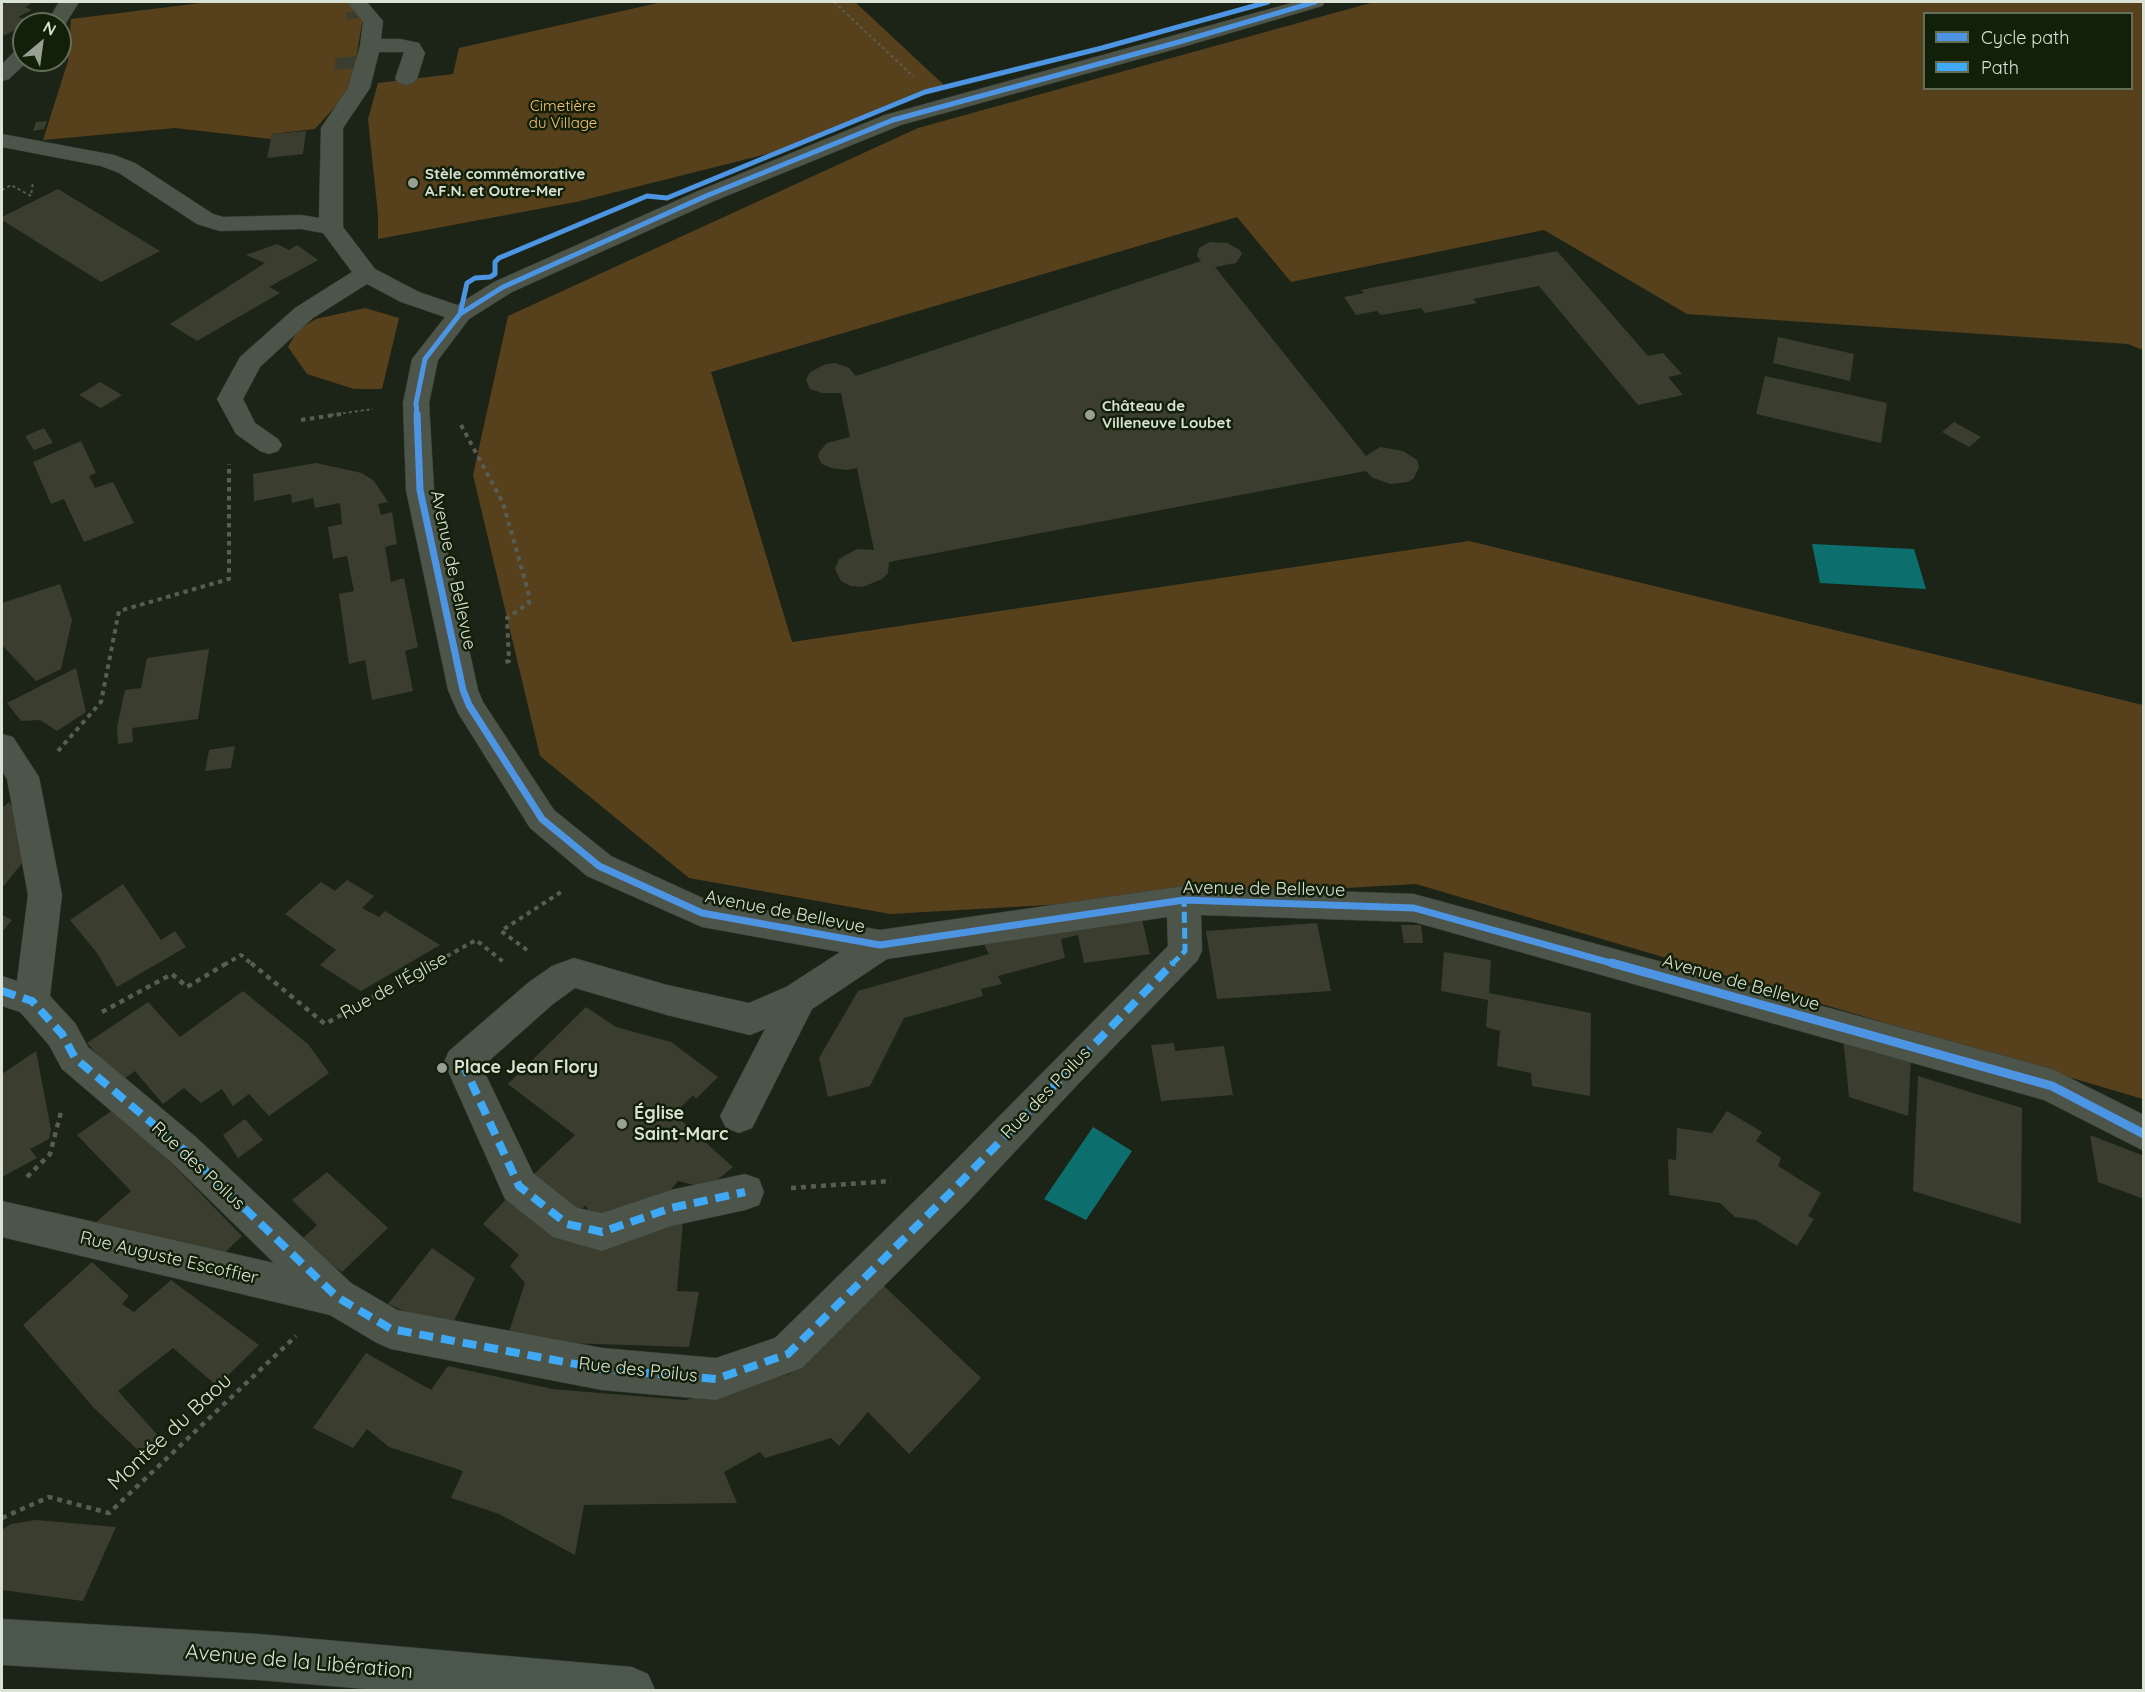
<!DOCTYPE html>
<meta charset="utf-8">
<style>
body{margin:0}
#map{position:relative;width:2145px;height:1692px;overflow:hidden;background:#1c2418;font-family:Quicksand,sans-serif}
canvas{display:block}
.frame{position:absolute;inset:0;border:3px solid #d9e2d4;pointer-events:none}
.legend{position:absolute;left:1923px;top:12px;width:210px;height:78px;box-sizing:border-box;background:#121f09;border:2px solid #626d5a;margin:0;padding:8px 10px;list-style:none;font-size:18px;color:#d9e2d4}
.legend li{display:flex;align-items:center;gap:12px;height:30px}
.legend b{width:30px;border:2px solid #626d5a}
.north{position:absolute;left:12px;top:12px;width:60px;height:60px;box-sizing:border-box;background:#121f09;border:2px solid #626d5a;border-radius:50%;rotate:29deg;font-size:16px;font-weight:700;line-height:24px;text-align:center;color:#d9e2d4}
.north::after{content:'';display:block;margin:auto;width:21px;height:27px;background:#97a092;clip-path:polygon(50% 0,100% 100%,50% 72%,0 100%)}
</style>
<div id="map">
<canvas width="2145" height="1692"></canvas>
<div class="frame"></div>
<ul class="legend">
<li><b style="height:8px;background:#4d94e3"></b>Cycle path</li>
<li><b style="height:8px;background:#3fa9f5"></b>Path</li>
</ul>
<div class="north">N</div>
</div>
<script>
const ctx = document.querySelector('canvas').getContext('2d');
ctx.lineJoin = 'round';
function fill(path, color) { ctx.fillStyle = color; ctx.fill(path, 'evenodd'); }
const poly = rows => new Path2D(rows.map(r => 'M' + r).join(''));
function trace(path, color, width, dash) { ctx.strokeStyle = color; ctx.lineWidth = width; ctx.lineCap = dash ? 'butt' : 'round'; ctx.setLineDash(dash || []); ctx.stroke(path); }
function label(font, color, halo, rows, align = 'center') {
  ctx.font = font + ' Quicksand,sans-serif'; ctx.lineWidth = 5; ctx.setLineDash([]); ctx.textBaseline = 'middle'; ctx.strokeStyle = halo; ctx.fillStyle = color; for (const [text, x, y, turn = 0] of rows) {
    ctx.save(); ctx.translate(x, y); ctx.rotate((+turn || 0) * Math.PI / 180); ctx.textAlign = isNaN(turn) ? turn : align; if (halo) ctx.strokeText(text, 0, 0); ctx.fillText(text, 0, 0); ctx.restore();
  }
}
const green = poly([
 [209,2,349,2,363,17,351,89,315,129,272,134,271,139,175,128,43,140,68,61,71,19],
 [662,2,855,2,945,86,783,150,576,202,378,239,378,215,368,119,378,83,453,74,459,48],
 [1374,2,2143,2,2143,350,2128,344,1687,314,1544,230,1291,282,1237,217,711,372,792,642,1469,541,2143,705,2143,1099,1416,884,890,914,689,878,540,756,473,475,508,316,918,128],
 [1924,14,2132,14,2132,88,1924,88],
 [365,308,399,318,382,389,354,389,307,374,288,347,298,330,316,319]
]);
const water = poly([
 [1812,544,1914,549,1926,589,1820,583],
 [1093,1127,1132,1151,1086,1220,1044,1199]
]);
const building = poly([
 [8,2,26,2,31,4,25,7,32,10,18,17,31,22,5,35,2,34,2,5],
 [357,11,363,17,347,20,345,13],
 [356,56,355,68,334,70,336,58],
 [47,121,44,129,33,131,36,122],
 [306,131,303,154,267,158,272,134],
 [58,189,160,251,101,282,2,220,2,217],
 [1210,242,1227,243,1240,250,1242,254,1236,263,1215,267,1366,456,1380,447,1403,451,1417,460,1419,467,1414,478,1408,482,1391,484,1373,478,1366,471,889,562,888,573,882,579,863,587,851,586,841,581,835,569,839,559,857,549,874,550,857,468,847,470,831,468,822,464,818,457,819,452,827,443,850,437,841,393,822,393,810,389,806,380,810,372,826,364,835,363,849,368,856,376,1201,261,1197,256,1199,248],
 [277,244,289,250,297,245,318,260,269,287,280,293,197,341,170,324,265,263,246,255],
 [1557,251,1648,356,1663,353,1682,374,1668,377,1683,395,1638,405,1539,286,1473,299,1477,303,1425,313,1421,308,1381,315,1377,311,1356,315,1344,297,1364,293,1361,290],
 [1778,337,1854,354,1850,381,1773,363],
 [1765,376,1887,403,1881,443,1756,414],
 [100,382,122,395,101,408,79,395],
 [1954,422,1981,437,1969,447,1942,432],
 [44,428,53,443,34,450,25,436],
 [81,441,96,473,89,476,95,488,113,482,134,523,84,542,64,499,51,504,33,462],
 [316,463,362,473,374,481,388,502,378,504,381,515,392,512,397,544,385,547,391,582,404,578,418,647,405,651,413,691,372,700,365,660,349,664,339,594,354,591,347,556,333,559,328,527,342,524,340,503,315,508,313,498,292,503,291,494,254,501,253,474],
 [60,584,72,620,61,669,36,681,2,645,2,603],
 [209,649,198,719,132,728,133,742,118,744,117,727,125,690,141,688,147,658],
 [76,668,86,712,57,731,40,720,21,721,7,703],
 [235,746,231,768,205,771,209,750],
 [9,802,29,835,27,857,2,888,2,808],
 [347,880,374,896,362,908,379,917,385,911,440,945,361,991,320,965,336,950,285,914,321,882,335,891],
 [123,884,161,940,175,931,186,947,117,987,97,953,70,920],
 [2,915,12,920,2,932],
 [1141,915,1150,954,1084,963,1078,935,1061,939,1065,958,998,976,1002,984,981,989,983,996,904,1018,870,1086,828,1097,819,1058,858,991,989,954,984,944],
 [1317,923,1331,991,1217,999,1206,931],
 [1401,925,1421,925,1423,943,1404,943],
 [1444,952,1491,960,1489,993,1591,1013,1590,1096,1532,1086,1531,1073,1497,1066,1500,1031,1486,1027,1488,1000,1441,991],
 [243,991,308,1044,329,1073,269,1116,249,1094,233,1106,222,1089,201,1103,184,1088,163,1104,135,1071,121,1081,87,1043,148,1002,180,1037],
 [586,1007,616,1027,671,1042,718,1077,696,1099,693,1095,674,1114,733,1167,707,1188,678,1181,661,1202,599,1225,585,1205,581,1211,533,1175,575,1135,508,1084],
 [1843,1037,1911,1058,1908,1116,1849,1097],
 [1174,1043,1175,1051,1224,1046,1233,1095,1161,1101,1151,1045],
 [36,1051,51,1130,49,1139,30,1149,37,1158,2,1177,2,1074],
 [1918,1076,2022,1108,2021,1224,1913,1191],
 [117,1107,242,1236,215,1262,91,1227,131,1191,77,1135],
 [1727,1111,1762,1132,1756,1141,1781,1158,1778,1166,1821,1193,1808,1216,1814,1219,1797,1246,1756,1220,1735,1217,1720,1203,1669,1195,1668,1159,1676,1160,1677,1128,1712,1133],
 [245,1119,263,1140,238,1158,223,1135],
 [2090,1135,2144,1156,2144,1199,2098,1182],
 [327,1172,388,1228,342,1272,299,1242,317,1225,292,1200],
 [509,1196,587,1243,683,1221,677,1291,699,1292,689,1347,506,1341,525,1283,510,1266,519,1255,483,1224],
 [432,1248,475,1278,449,1331,388,1304],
 [92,1262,129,1296,122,1304,134,1312,171,1280,259,1345,217,1386,173,1348,118,1391,162,1440,144,1456,93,1407,23,1325],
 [883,1285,981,1378,909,1454,868,1412,839,1446,831,1438,765,1458,760,1452,724,1472,737,1503,584,1505,575,1555,499,1514,451,1498,463,1471,389,1447,367,1429,353,1448,313,1428,366,1353,431,1390,448,1366,552,1389,685,1400,790,1374],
 [36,1520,116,1527,83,1601,2,1590,2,1530,11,1524]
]);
const pathFar2 = poly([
 [834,2,914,77],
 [2,190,11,185,31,196,33,182],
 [331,415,373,409]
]);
const pathFar1 = poly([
 [301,420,341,414],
 [461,425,503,503,528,591,529,603,507,618,509,661,502,663],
 [58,751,101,702,119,611,229,579,229,464],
 [527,950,501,931,561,892],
 [224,965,241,955,253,965],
 [431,965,476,940,506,964]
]);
const path = poly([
 [251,963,325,1024,434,963],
 [102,1012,172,974,187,987,227,963],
 [27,1177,50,1154,62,1108],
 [791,1188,891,1181],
 [2,1518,49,1497,109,1513,296,1336]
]);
const minor = poly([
 [59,2,79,2,63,28,60,29,60,24,46,24,59,2],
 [347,2,367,2,383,21,381,39,400,39,419,43,425,53,417,79,413,83,406,85,399,83,395,79,404,52,379,52,370,88,343,128,343,227,375,269,419,292,457,305,494,282,698,191,885,115,1295,2,1325,2,1322,6,1186,46,901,125,714,201,512,292,469,319,438,360,429,403,434,490,478,690,483,702,554,810,611,856,707,900,880,930,1184,886,1414,894,2052,1069,2144,1115,2144,1151,2044,1100,1414,922,1201,915,1202,951,1197,961,1080,1082,967,1203,802,1368,716,1400,602,1390,391,1349,377,1343,330,1315,2,1237,2,1201,274,1263,171,1162,62,1069,49,1045,20,1012,2,1006,2,976,17,981,28,895,7,779,2,771,2,734,13,737,39,777,62,895,50,996,75,1023,88,1047,197,1138,351,1283,397,1310,602,1348,716,1358,775,1338,939,1177,1168,946,1167,917,887,959,812,1009,752,1128,739,1133,726,1128,720,1116,765,1029,750,1035,667,1015,575,988,553,1004,482,1067,533,1173,577,1208,602,1213,671,1190,745,1174,759,1179,764,1192,759,1205,745,1210,671,1226,602,1251,553,1237,505,1199,444,1062,449,1051,529,982,552,966,574,958,667,985,749,1003,786,987,840,952,702,927,587,876,530,828,458,713,448,690,406,490,403,403,412,359,445,317,401,302,367,284,313,318,260,367,243,399,255,423,278,439,282,445,278,451,269,454,260,451,236,434,217,399,240,357,295,308,352,272,323,233,301,229,221,231,213,229,197,224,119,173,101,166,2,147,2,134,114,155,135,163,213,214,223,217,301,215,319,218,321,128,348,88,360,46,363,22,347,2],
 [24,47,24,60,29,60,9,79,2,81,2,64,17,49,24,47]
]);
const major = poly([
 [2,1619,258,1634,632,1667,648,1674,655,1690,378,1690,258,1680,2,1665,2,1619]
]);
const quietFar1 = poly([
 [1171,965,1185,951,1184,900]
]);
const quiet = poly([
 [2,991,32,1001,62,1034,75,1058,184,1150,337,1297,391,1329,602,1369,716,1379,788,1354,953,1190,1173,963],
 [462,1062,519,1186,567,1224,602,1232,671,1208,745,1192]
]);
const cyclewayFar2 = poly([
 [460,314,467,283,475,278,490,277,495,274,495,262,499,258,647,196,667,198,925,92,1102,48,1268,2],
 [417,415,416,403,425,359,460,314,503,287,706,196,893,120,1179,42,1315,2]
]);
const cyclewayFar1 = poly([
 [417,414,420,490,463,690,469,705,542,819,599,866,702,913,880,945,1184,900,1414,908,1618,965]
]);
const cycleway = poly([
 [1612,963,2052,1086,2144,1134]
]);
const markers = [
 [413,183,6,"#97a092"],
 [1090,415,6,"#97a092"],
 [442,1068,6,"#97a092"],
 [622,1124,6,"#97a092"]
];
const farParknames = [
 ["Cimetière",563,106],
 ["du Village",563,123]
];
const farPoinames = [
 ["Stèle commémorative",425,174],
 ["A.F.N. et Outre-Mer",425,191],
 ["Château de",1102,406],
 ["Villeneuve Loubet",1102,423]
];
const streetNames = [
 ["Avenue de Bellevue",453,570,78],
 ["Avenue de Bellevue",1264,889,1],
 ["Avenue de Bellevue",785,912,11],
 ["Avenue de Bellevue",1741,983,16],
 ["Rue de l'Église",394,986,-29],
 ["Rue des Poilus",1046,1093,-46],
 ["Rue des Poilus",198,1166,43],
 ["Rue Auguste Escoffier",169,1258,13],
 ["Rue des Poilus",638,1370,6]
];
const poiNames = [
 ["Place Jean Flory",454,1068],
 ["Église",634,1114],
 ["Saint-Marc",634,1135]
];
const nearStreetnames = [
 ["Montée du Baou",170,1432,-43],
 ["Avenue de la Libération",299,1662,5]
];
fill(green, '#57401c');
fill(water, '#0c6f6e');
fill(building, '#3b3e2e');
trace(minor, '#394036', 1);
trace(major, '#394036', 1);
trace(pathFar2, '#585d54', 2, [3, 3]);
trace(pathFar1, '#585d54', 4, [4.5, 4.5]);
trace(path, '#585d54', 4.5, [5, 5]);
fill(minor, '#4d5449');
fill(major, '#4b574d');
trace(quietFar1, '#3fa9f5', 5, [11, 5]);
trace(quiet, '#3fa9f5', 8, [14, 8]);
trace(cyclewayFar2, '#4d94e3', 5);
trace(cyclewayFar1, '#4d94e3', 7);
trace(cycleway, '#4d94e3', 9);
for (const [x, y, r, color] of markers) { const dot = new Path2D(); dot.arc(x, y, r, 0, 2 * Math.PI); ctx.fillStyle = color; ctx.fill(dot); trace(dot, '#121f09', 2); }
label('15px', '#fec377', '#121f09', farParknames);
label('bold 15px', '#d9e2d4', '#121f09', farPoinames, 'left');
label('18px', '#d9e2d4', '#121f09', streetNames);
label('bold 18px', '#d9e2d4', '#121f09', poiNames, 'left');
label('21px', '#d9e2d4', '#121f09', nearStreetnames);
</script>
